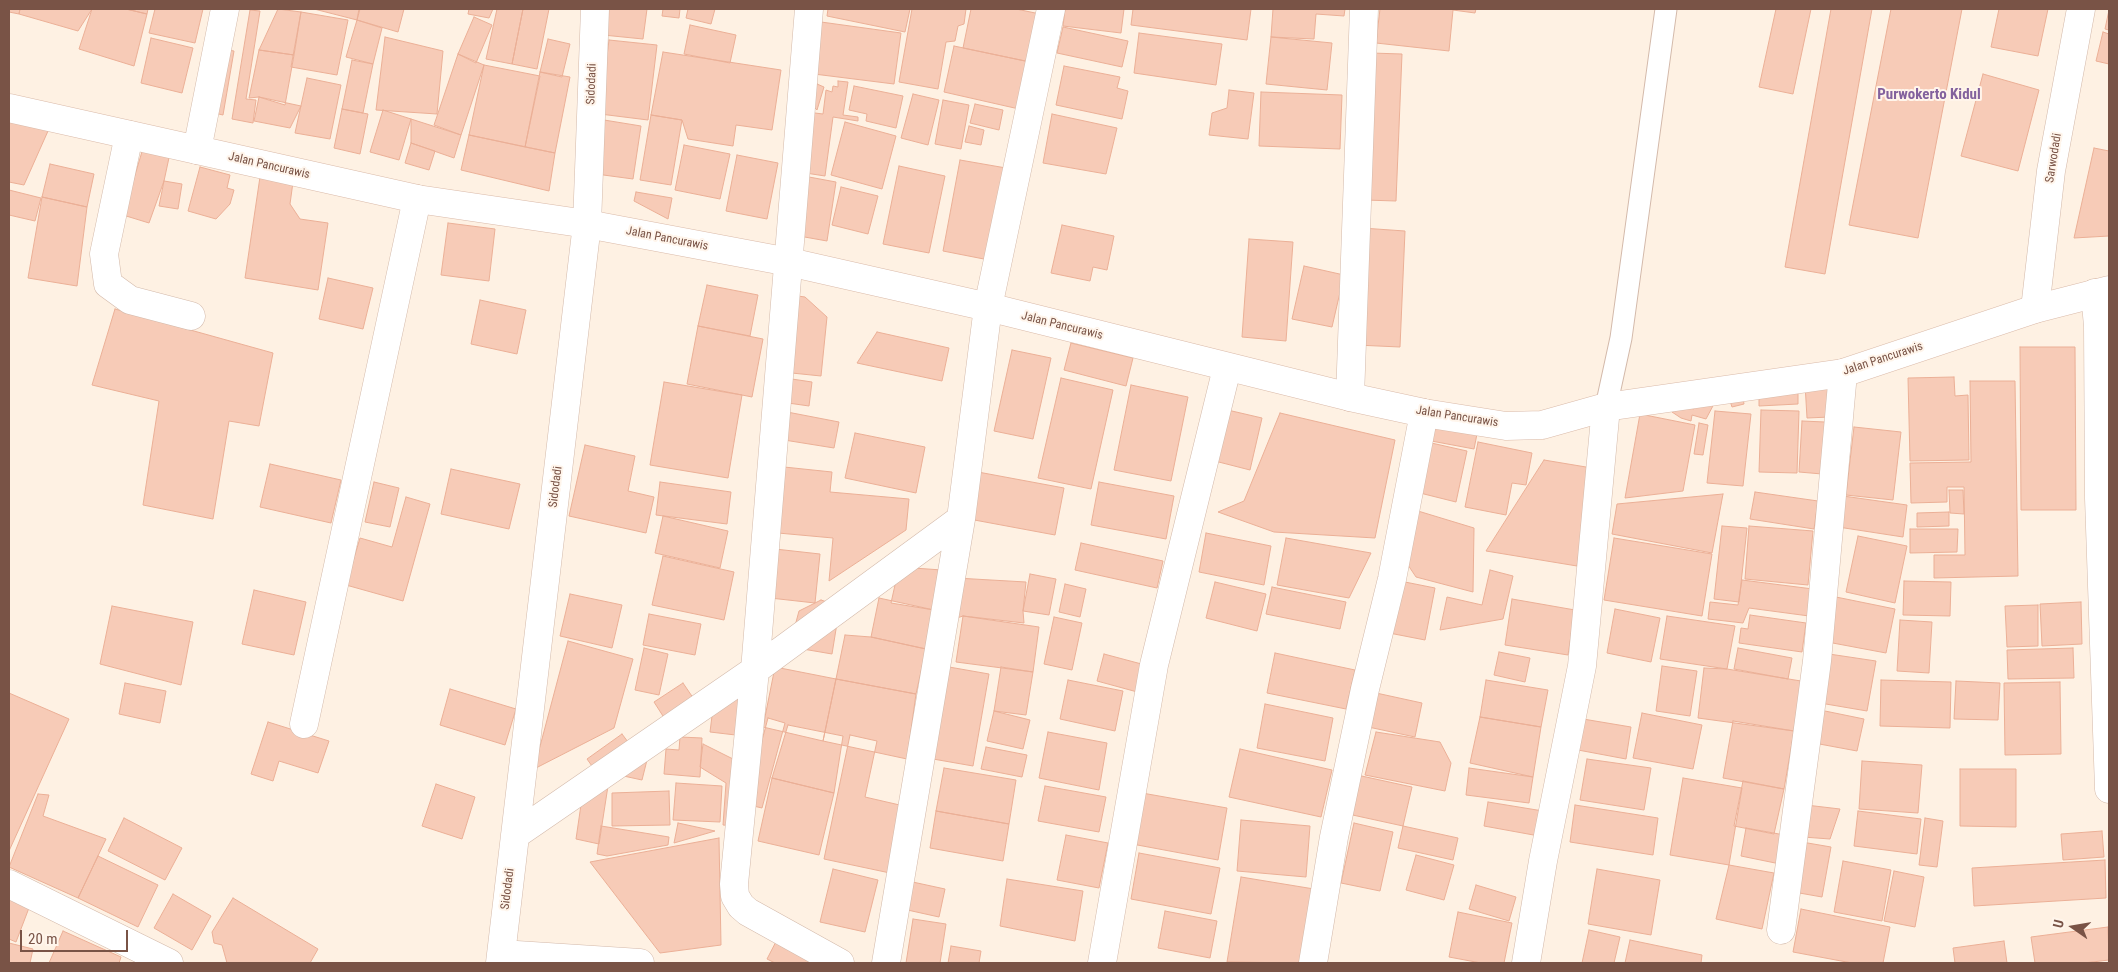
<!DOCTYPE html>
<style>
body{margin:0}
#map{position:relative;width:2118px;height:972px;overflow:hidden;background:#fef1e3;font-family:"Roboto Condensed",sans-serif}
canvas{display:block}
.frame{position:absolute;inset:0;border:10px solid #795346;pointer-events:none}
.north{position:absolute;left:2048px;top:902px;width:50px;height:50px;-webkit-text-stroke:4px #fff5eb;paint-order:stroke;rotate:283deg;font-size:14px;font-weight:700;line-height:20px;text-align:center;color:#795346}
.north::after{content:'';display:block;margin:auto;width:18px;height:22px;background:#795346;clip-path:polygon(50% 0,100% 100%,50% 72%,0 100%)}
.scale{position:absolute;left:20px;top:930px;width:108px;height:22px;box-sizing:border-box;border:2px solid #795346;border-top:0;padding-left:6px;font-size:15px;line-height:18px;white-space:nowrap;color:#795346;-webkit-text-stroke:4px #fff5eb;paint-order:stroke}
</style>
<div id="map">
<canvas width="2118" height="972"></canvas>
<div class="frame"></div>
<div class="north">U</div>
<div class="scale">20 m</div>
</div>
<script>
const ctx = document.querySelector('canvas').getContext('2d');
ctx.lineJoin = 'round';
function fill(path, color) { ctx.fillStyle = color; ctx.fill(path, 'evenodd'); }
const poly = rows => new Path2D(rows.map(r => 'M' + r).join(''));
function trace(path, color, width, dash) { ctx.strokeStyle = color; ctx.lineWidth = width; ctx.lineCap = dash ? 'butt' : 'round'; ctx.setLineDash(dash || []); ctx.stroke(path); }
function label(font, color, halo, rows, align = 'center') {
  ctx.font = font + ' "Roboto Condensed",sans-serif'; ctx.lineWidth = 4; ctx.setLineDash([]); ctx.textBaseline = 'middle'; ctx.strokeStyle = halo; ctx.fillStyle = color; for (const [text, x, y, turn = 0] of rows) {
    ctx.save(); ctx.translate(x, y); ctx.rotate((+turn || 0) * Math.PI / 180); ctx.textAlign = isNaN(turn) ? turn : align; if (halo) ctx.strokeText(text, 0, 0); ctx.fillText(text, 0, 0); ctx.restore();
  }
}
const building = poly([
 [9,9,20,9,19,14,9,12,9,9],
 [20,9,92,9,78,31,19,14,20,9],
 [92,9,126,9,147,14,134,66,79,49,92,9],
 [126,9,148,9,147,14,126,9],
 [155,9,203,9,195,43,149,33,155,9],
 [278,9,301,12,294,55,259,50,278,9],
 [314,9,359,9,357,20,314,9],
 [360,9,404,9,398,32,357,20,360,9],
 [469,9,493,9,489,18,468,14,469,9],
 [497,9,523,9,512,64,486,59,497,9],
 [523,9,549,9,537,69,512,64,523,9],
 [607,9,647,9,643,39,603,35,607,9],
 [663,9,680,9,679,18,662,16,663,9],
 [688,9,715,9,711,24,686,18,688,9],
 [828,9,910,9,905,32,827,16,828,9],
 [912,9,966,9,964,24,958,26,955,41,946,42,938,89,899,82,912,9],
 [971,9,1016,9,1040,14,1030,62,963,48,971,9],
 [1065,9,1124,9,1121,33,1063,26,1065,9],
 [1133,9,1251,9,1247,40,1131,25,1133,9],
 [1273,9,1345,9,1344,16,1316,14,1314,39,1271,37,1273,9],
 [1380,9,1476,9,1475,13,1453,10,1449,51,1376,43,1380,9],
 [1776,9,1811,9,1793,94,1759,87,1776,9],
 [1831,9,1872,9,1825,274,1785,267,1831,9],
 [1891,9,1962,9,1918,238,1849,225,1891,9],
 [1999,9,2048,9,2038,56,1991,47,1999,9],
 [250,10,260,11,246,99,256,100,253,123,232,119,250,10],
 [2109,10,2109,30,2105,29,2109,10],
 [301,12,348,20,337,75,291,67,301,12],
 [474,17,492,25,476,63,458,54,474,17],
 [357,20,382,28,373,64,346,57,357,20],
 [821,22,901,33,894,84,814,74,821,22],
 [690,25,736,35,730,63,684,54,690,25],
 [1063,27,1128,41,1122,67,1057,53,1063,27],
 [2103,32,2109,34,2109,64,2096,61,2103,32],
 [1139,33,1222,44,1216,85,1134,73,1139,33],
 [385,37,443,51,437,114,376,110,385,37],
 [1271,37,1332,43,1327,90,1266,84,1271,37],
 [151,38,193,48,182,93,141,83,151,38],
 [548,39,570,44,562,77,540,72,548,39],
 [609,40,657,45,648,120,600,114,609,40],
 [954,46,1030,62,1019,109,944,92,954,46],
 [222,49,234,51,223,115,210,112,222,49],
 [259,50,294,55,285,105,259,97,249,98,259,50],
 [663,52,781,70,772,130,736,125,733,146,688,139,682,120,651,115,663,52],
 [1371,53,1402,54,1396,201,1365,200,1371,53],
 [458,54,484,65,461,135,434,125,458,54],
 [352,60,373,64,363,113,342,109,352,60],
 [484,65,540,76,525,147,469,135,484,65],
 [1064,66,1120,77,1117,88,1128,91,1122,119,1056,105,1064,66],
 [540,72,570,77,555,153,525,147,540,72],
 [1983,74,2039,90,2018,171,1961,156,1983,74],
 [307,78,341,85,330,139,295,133,307,78],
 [838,81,848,82,843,115,858,117,858,121,833,117,825,176,799,172,807,112,823,114,826,90,832,92,833,86,838,87,838,81],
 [817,84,824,87,817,110,808,101,811,89,817,84],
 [854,86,903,96,896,128,866,121,867,114,849,110,854,86],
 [1229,90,1254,93,1248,139,1209,135,1212,113,1227,108,1229,90],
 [1261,92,1342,95,1340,149,1259,146,1261,92],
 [913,94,939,100,928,145,901,138,913,94],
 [259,97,301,106,290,128,254,121,259,97],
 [943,100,969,105,961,149,935,144,943,100],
 [975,104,1003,110,999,130,970,123,975,104],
 [342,109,368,114,360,154,334,148,342,109],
 [383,110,411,119,399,160,370,152,383,110],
 [1052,114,1117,128,1106,174,1043,163,1052,114],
 [9,115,48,131,24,185,9,182,9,115],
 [651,115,682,120,671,185,640,180,651,115],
 [411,119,461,135,454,158,411,143,411,119],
 [604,120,641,126,633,179,596,174,604,120],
 [845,122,896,136,882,189,831,175,845,122],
 [969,126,984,130,981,145,965,142,969,126],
 [469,135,555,153,549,191,461,170,469,135],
 [411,143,435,151,429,170,405,163,411,143],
 [144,145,170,153,164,181,149,223,123,215,144,145],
 [684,145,730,154,720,199,675,190,684,145],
 [2094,148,2109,151,2109,236,2074,238,2094,148],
 [737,155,778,163,767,219,726,211,737,155],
 [960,160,1006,168,989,260,943,251,960,160],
 [50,164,94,174,87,207,42,197,50,164],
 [899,166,945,176,929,253,883,244,899,166],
 [200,167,230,175,227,188,234,190,230,204,216,219,188,211,200,167],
 [260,177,293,182,290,204,300,219,328,223,318,290,245,278,260,177],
 [809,177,836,182,827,241,799,236,809,177],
 [164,181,182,184,178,209,159,206,164,181],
 [841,187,878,196,868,234,832,225,841,187],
 [9,190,41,198,35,221,9,215,9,190],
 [636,192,672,198,668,219,634,201,636,192],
 [42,197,87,207,77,286,28,278,42,197],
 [448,223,495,229,489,281,441,275,448,223],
 [1062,225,1114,236,1107,270,1093,267,1090,281,1051,273,1062,225],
 [1362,228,1405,231,1400,347,1356,345,1362,228],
 [1249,239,1293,242,1286,341,1242,337,1249,239],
 [1304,266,1344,275,1332,327,1292,319,1304,266],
 [328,278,373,288,363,329,319,319,328,278],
 [707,285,758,295,750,336,698,326,707,285],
 [791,295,805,297,827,317,821,376,782,372,791,295],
 [480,300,526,310,517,354,471,344,480,300],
 [115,309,273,353,259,426,229,421,213,519,143,505,159,401,92,385,115,309],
 [698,326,763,339,752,397,687,384,698,326],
 [877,332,949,348,942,381,857,363,877,332],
 [1071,343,1133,358,1126,386,1064,370,1071,343],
 [2020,347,2075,347,2076,510,2021,510,2020,347],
 [1012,350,1051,358,1033,439,994,431,1012,350],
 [1954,377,1955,396,1968,395,1969,460,1910,461,1908,378,1954,377],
 [785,378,812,382,809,406,781,402,785,378],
 [1061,378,1113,390,1091,489,1038,478,1061,378],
 [1970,381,2015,381,2018,576,1934,578,1934,555,1965,555,1964,487,1947,487,1947,502,1911,503,1910,463,1971,462,1970,381],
 [664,382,742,395,728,478,650,465,664,382],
 [1829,383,1830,417,1807,418,1805,384,1829,383],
 [1131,385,1188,397,1171,481,1114,470,1131,385],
 [1798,388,1798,404,1759,406,1759,390,1798,388],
 [1729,398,1743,398,1744,404,1732,407,1729,398],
 [1695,402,1715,402,1706,419,1692,415,1691,421,1681,418,1672,412,1686,407,1694,409,1695,402],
 [1219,408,1262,418,1250,470,1207,459,1219,408],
 [1761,410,1799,411,1797,473,1759,472,1761,410],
 [782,411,839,422,834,448,778,439,782,411],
 [1715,411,1751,414,1743,486,1707,483,1715,411],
 [1280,413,1395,440,1375,538,1274,532,1218,512,1244,501,1280,413],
 [1640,414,1695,425,1683,491,1625,498,1640,414],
 [1430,420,1478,429,1474,449,1426,440,1430,420],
 [1802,421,1825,422,1822,474,1799,472,1802,421],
 [1699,423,1708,425,1703,455,1694,454,1699,423],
 [1854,427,1901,432,1893,500,1846,495,1854,427],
 [855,433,925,447,916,493,845,478,855,433],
 [1427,442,1467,451,1456,502,1416,492,1427,442],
 [1478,442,1532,453,1526,485,1512,483,1506,515,1465,507,1478,442],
 [585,445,635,456,628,491,654,497,646,533,569,516,585,445],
 [1544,460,1592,468,1577,566,1486,551,1544,460],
 [270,464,341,480,331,523,260,507,270,464],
 [784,467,832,472,830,492,909,499,906,530,829,581,833,538,778,533,784,467],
 [451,469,520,484,509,529,441,514,451,469],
 [978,472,1064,488,1055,535,969,519,978,472],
 [374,482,399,488,390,527,365,522,374,482],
 [660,482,731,492,727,524,656,515,660,482],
 [1099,482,1174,496,1166,539,1091,525,1099,482],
 [1949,490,1963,490,1964,514,1950,513,1949,490],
 [1755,492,1818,501,1814,529,1750,519,1755,492],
 [1723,494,1712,553,1612,534,1617,504,1723,494],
 [1843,496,1907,505,1903,537,1838,527,1843,496],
 [406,497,430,504,403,601,346,585,360,538,392,547,406,497],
 [1418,511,1474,528,1473,592,1416,577,1404,559,1418,511],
 [1949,512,1949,526,1917,527,1917,513,1949,512],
 [663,516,728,531,720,568,655,553,663,516],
 [1722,526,1747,528,1739,602,1714,599,1722,526],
 [1749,526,1813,531,1808,585,1745,579,1749,526],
 [1910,529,1958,529,1957,552,1910,553,1910,529],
 [1206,533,1271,546,1264,585,1199,572,1206,533],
 [1858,536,1907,546,1895,603,1846,592,1858,536],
 [1286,538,1371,553,1349,598,1277,585,1286,538],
 [1614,538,1712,554,1702,616,1604,600,1614,538],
 [1081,543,1163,561,1157,588,1075,570,1081,543],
 [775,549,820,554,815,603,770,598,775,549],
 [663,556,734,572,724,620,652,605,663,556],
 [899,567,942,570,934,610,891,603,899,567],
 [1490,570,1513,576,1503,619,1440,630,1447,597,1482,605,1490,570],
 [1030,574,1056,579,1049,615,1023,611,1030,574],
 [956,578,1026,582,1023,611,1024,623,963,616,954,619,956,578],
 [1395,580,1435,588,1425,640,1384,632,1395,580],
 [1742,580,1813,589,1809,616,1749,608,1743,623,1708,619,1710,602,1738,605,1742,580],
 [1904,581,1951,582,1950,616,1903,615,1904,581],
 [1215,582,1266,594,1257,631,1206,618,1215,582],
 [1065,584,1086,589,1080,617,1059,612,1065,584],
 [1272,587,1346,602,1340,629,1266,614,1272,587],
 [254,590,306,602,294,655,242,644,254,590],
 [570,594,622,605,612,648,560,636,570,594],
 [1831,596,1895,609,1886,653,1822,641,1831,596],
 [879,598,934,610,926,649,871,637,879,598],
 [1512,599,1575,610,1568,655,1505,645,1512,599],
 [821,600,842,607,792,637,799,611,821,600],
 [2081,602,2082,644,2042,646,2040,604,2081,602],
 [2038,605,2038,646,2007,647,2005,606,2038,605],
 [112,606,193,622,181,685,100,664,112,606],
 [1615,609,1660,618,1651,662,1607,653,1615,609],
 [649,614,701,624,695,655,643,645,649,614],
 [1750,615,1806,623,1802,652,1739,643,1741,628,1748,629,1750,615],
 [963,616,1039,627,1033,672,956,662,963,616],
 [1667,616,1735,626,1727,669,1660,659,1667,616],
 [838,617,832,654,797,648,838,617],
 [1054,617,1082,623,1072,670,1044,664,1054,617],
 [1900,620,1932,622,1929,673,1897,671,1900,620],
 [845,635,871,637,926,649,916,694,836,679,845,635],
 [568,641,633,659,614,728,534,769,568,641],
 [644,648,668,654,659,695,635,690,644,648],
 [1738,648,1792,658,1788,679,1734,669,1738,648],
 [2073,648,2074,678,2008,679,2007,650,2073,648],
 [1499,652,1530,658,1525,682,1494,675,1499,652],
 [1275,653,1355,670,1346,709,1267,693,1275,653],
 [1104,654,1149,666,1141,693,1097,681,1104,654],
 [1829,654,1876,661,1867,711,1820,703,1829,654],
 [1662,666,1697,671,1690,716,1656,711,1662,666],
 [775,667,836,679,823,741,763,727,775,667],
 [949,667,989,674,973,766,933,759,949,667],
 [1001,667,1033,672,1026,715,994,711,1001,667],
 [1704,668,1727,669,1801,681,1794,731,1698,718,1704,668],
 [750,679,744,736,710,732,713,708,750,679],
 [836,679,916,694,907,759,823,741,836,679],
 [1068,680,1123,691,1115,731,1060,719,1068,680],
 [1486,680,1548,690,1541,727,1480,717,1486,680],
 [1881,680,1951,682,1950,728,1880,726,1881,680],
 [1956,681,2000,683,1998,720,1954,719,1956,681],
 [2060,682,2061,754,2005,755,2004,683,2060,682],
 [125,683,166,691,160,723,119,714,125,683],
 [683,683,700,708,670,727,654,702,683,683],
 [450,689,516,709,505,745,440,725,450,689],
 [1367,691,1422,703,1415,737,1359,725,1367,691],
 [9,693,69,719,9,851,9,693],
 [1265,704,1333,718,1325,761,1257,748,1265,704],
 [1820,710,1864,719,1857,751,1814,743,1820,710],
 [994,711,1030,720,1023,749,987,741,994,711],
 [1642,713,1702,725,1693,769,1633,758,1642,713],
 [1480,717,1541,727,1533,777,1470,763,1480,717],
 [768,718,785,723,762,808,745,804,768,718],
 [1583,719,1631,727,1626,759,1578,750,1583,719],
 [1733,721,1794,731,1784,789,1723,778,1733,721],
 [268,722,329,741,318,773,279,761,273,781,251,774,268,722],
 [788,725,843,736,834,793,772,778,788,725],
 [1048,732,1107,743,1099,790,1039,778,1048,732],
 [1376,732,1440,742,1451,763,1445,791,1365,775,1376,732],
 [622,734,634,750,599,776,587,759,622,734],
 [850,735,877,741,865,797,904,806,890,873,824,859,850,735],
 [680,737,702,738,700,777,664,774,666,749,679,750,680,737],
 [703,744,739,762,734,826,723,825,726,783,700,767,703,744],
 [986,747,1027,755,1022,777,981,769,986,747],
 [1240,749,1332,770,1321,817,1229,797,1240,749],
 [648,756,642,780,619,775,648,756],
 [1587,759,1651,768,1644,810,1580,800,1587,759],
 [1862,761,1922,765,1918,813,1859,809,1862,761],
 [944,768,1016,780,1009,824,936,811,944,768],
 [1469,768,1533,777,1529,803,1466,795,1469,768],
 [1960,769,2016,769,2016,827,1960,826,1960,769],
 [1357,775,1412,787,1403,826,1348,814,1357,775],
 [772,778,834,793,819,855,758,841,772,778],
 [1683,778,1742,788,1729,865,1670,855,1683,778],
 [1743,781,1784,789,1774,834,1734,826,1743,781],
 [676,783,722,786,720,822,673,820,676,783],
 [436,784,475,797,462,839,422,826,436,784],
 [608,786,599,844,576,839,582,798,608,786],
 [1045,786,1106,797,1099,832,1038,821,1045,786],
 [669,791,670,825,612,826,612,793,669,791],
 [1142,793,1227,808,1218,860,1132,844,1142,793],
 [38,794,49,795,43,816,106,839,78,898,9,867,38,794],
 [1488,802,1543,811,1539,836,1484,826,1488,802],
 [1575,805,1658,818,1653,855,1570,842,1575,805],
 [1806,805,1840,809,1830,839,1803,837,1806,805],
 [936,811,1009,824,1003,861,930,848,936,811],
 [1858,811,1921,819,1917,854,1854,846,1858,811],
 [124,818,182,848,165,880,108,851,124,818],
 [1925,818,1943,821,1937,867,1919,865,1925,818],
 [1241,820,1310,826,1306,877,1237,871,1241,820],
 [678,823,715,831,674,843,678,823],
 [1354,823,1393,832,1380,891,1341,883,1354,823],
 [601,826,669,837,668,845,607,856,597,854,601,826],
 [1403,826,1458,838,1453,860,1398,848,1403,826],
 [1746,828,1790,836,1785,865,1741,856,1746,828],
 [2102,831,2104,857,2063,860,2061,834,2102,831],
 [1066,835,1108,843,1099,888,1057,880,1066,835],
 [719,838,721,945,660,953,590,862,719,838],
 [1796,841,1831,847,1822,897,1788,891,1796,841],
 [1139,853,1220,868,1211,914,1131,899,1139,853],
 [1416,855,1454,865,1444,900,1406,890,1416,855],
 [98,856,158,885,138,927,78,898,98,856],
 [2105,860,2106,898,1974,906,1972,868,2105,860],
 [1843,861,1891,870,1882,921,1834,912,1843,861],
 [1729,865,1774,873,1762,929,1716,919,1729,865],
 [833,869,878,880,865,932,820,922,833,869],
 [1597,869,1660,880,1651,935,1588,924,1597,869],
 [1894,871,1924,877,1915,927,1884,921,1894,871],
 [1241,877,1314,889,1302,963,1227,962,1241,877],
 [1007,879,1083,891,1075,941,1000,926,1007,879],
 [908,881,945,889,939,917,903,909,908,881],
 [1476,885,1516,897,1509,921,1469,909,1476,885],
 [9,892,32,900,16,942,9,939,9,892],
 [173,894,211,916,192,950,154,928,173,894],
 [233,898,318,949,310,963,227,963,222,945,214,943,212,932,233,898],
 [1801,909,1890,927,1883,963,1852,963,1793,952,1801,909],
 [1165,911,1217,921,1210,958,1158,948,1165,911],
 [1458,912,1512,923,1504,963,1481,963,1449,957,1458,912],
 [913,919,946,924,940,963,906,963,913,919],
 [2108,927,2109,960,2084,963,2035,963,2031,937,2108,927],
 [1589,930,1620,937,1614,963,1582,963,1589,930],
 [63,931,121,957,119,963,49,963,63,931],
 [780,934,817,953,812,963,775,963,767,959,780,934],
 [1630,940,1702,955,1701,963,1625,963,1630,940],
 [2004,941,2007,963,1955,963,1953,948,2004,941],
 [9,943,33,949,30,963,9,963,9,943],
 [951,946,981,951,979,963,948,963,951,946]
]);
const lane = poly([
 [1606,407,1621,338,1666,9]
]);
const street = poly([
 [809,9,755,670,734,884,735,896,741,906,748,912,840,963],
 [129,135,104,254,108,284,130,300,191,316],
 [197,150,225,9],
 [2095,293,2098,326,2099,498,2109,789],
 [2035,309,2051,171,2081,9],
 [1350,397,1364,9],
 [304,724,417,199],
 [515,835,755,670,961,519],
 [9,884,169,963],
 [1781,930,1817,661,1843,373],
 [501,954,640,963],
 [500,963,587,224,595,9],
 [886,963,961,519,988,307,1051,9],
 [1102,963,1154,665,1227,368],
 [1313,963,1334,837,1365,689,1392,579,1424,413],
 [1526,963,1543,861,1582,666,1606,407]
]);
const secondary = poly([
 [9,108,417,199,587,224,789,262,988,307,1350,397,1424,413,1506,426,1542,425,1606,407,1843,373,2035,309,2109,290]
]);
const streetNames = [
 ["Sidodadi",592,84,-88],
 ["Sarwodadi",2054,158,-81],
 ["Jalan Pancurawis",269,166,13],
 ["Jalan Pancurawis",667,239,11],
 ["Jalan Pancurawis",1062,326,14],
 ["Jalan Pancurawis",1883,359,-18],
 ["Jalan Pancurawis",1457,417,9],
 ["Sidodadi",556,487,-83],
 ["Sidodadi",508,889,-83]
];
const quarterNames = [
 ["Purwokerto Kidul",1929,95]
];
fill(building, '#f7cbb7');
trace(building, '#ebaf96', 1);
trace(lane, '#d3b9aa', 23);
trace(street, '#d3b9aa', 29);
trace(secondary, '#dabaa9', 29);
trace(lane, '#fff', 21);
trace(street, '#fff', 28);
trace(secondary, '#fff', 28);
label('12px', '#795346', '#fff5eb', streetNames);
label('bold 15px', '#83619d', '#fff5eb', quarterNames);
</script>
